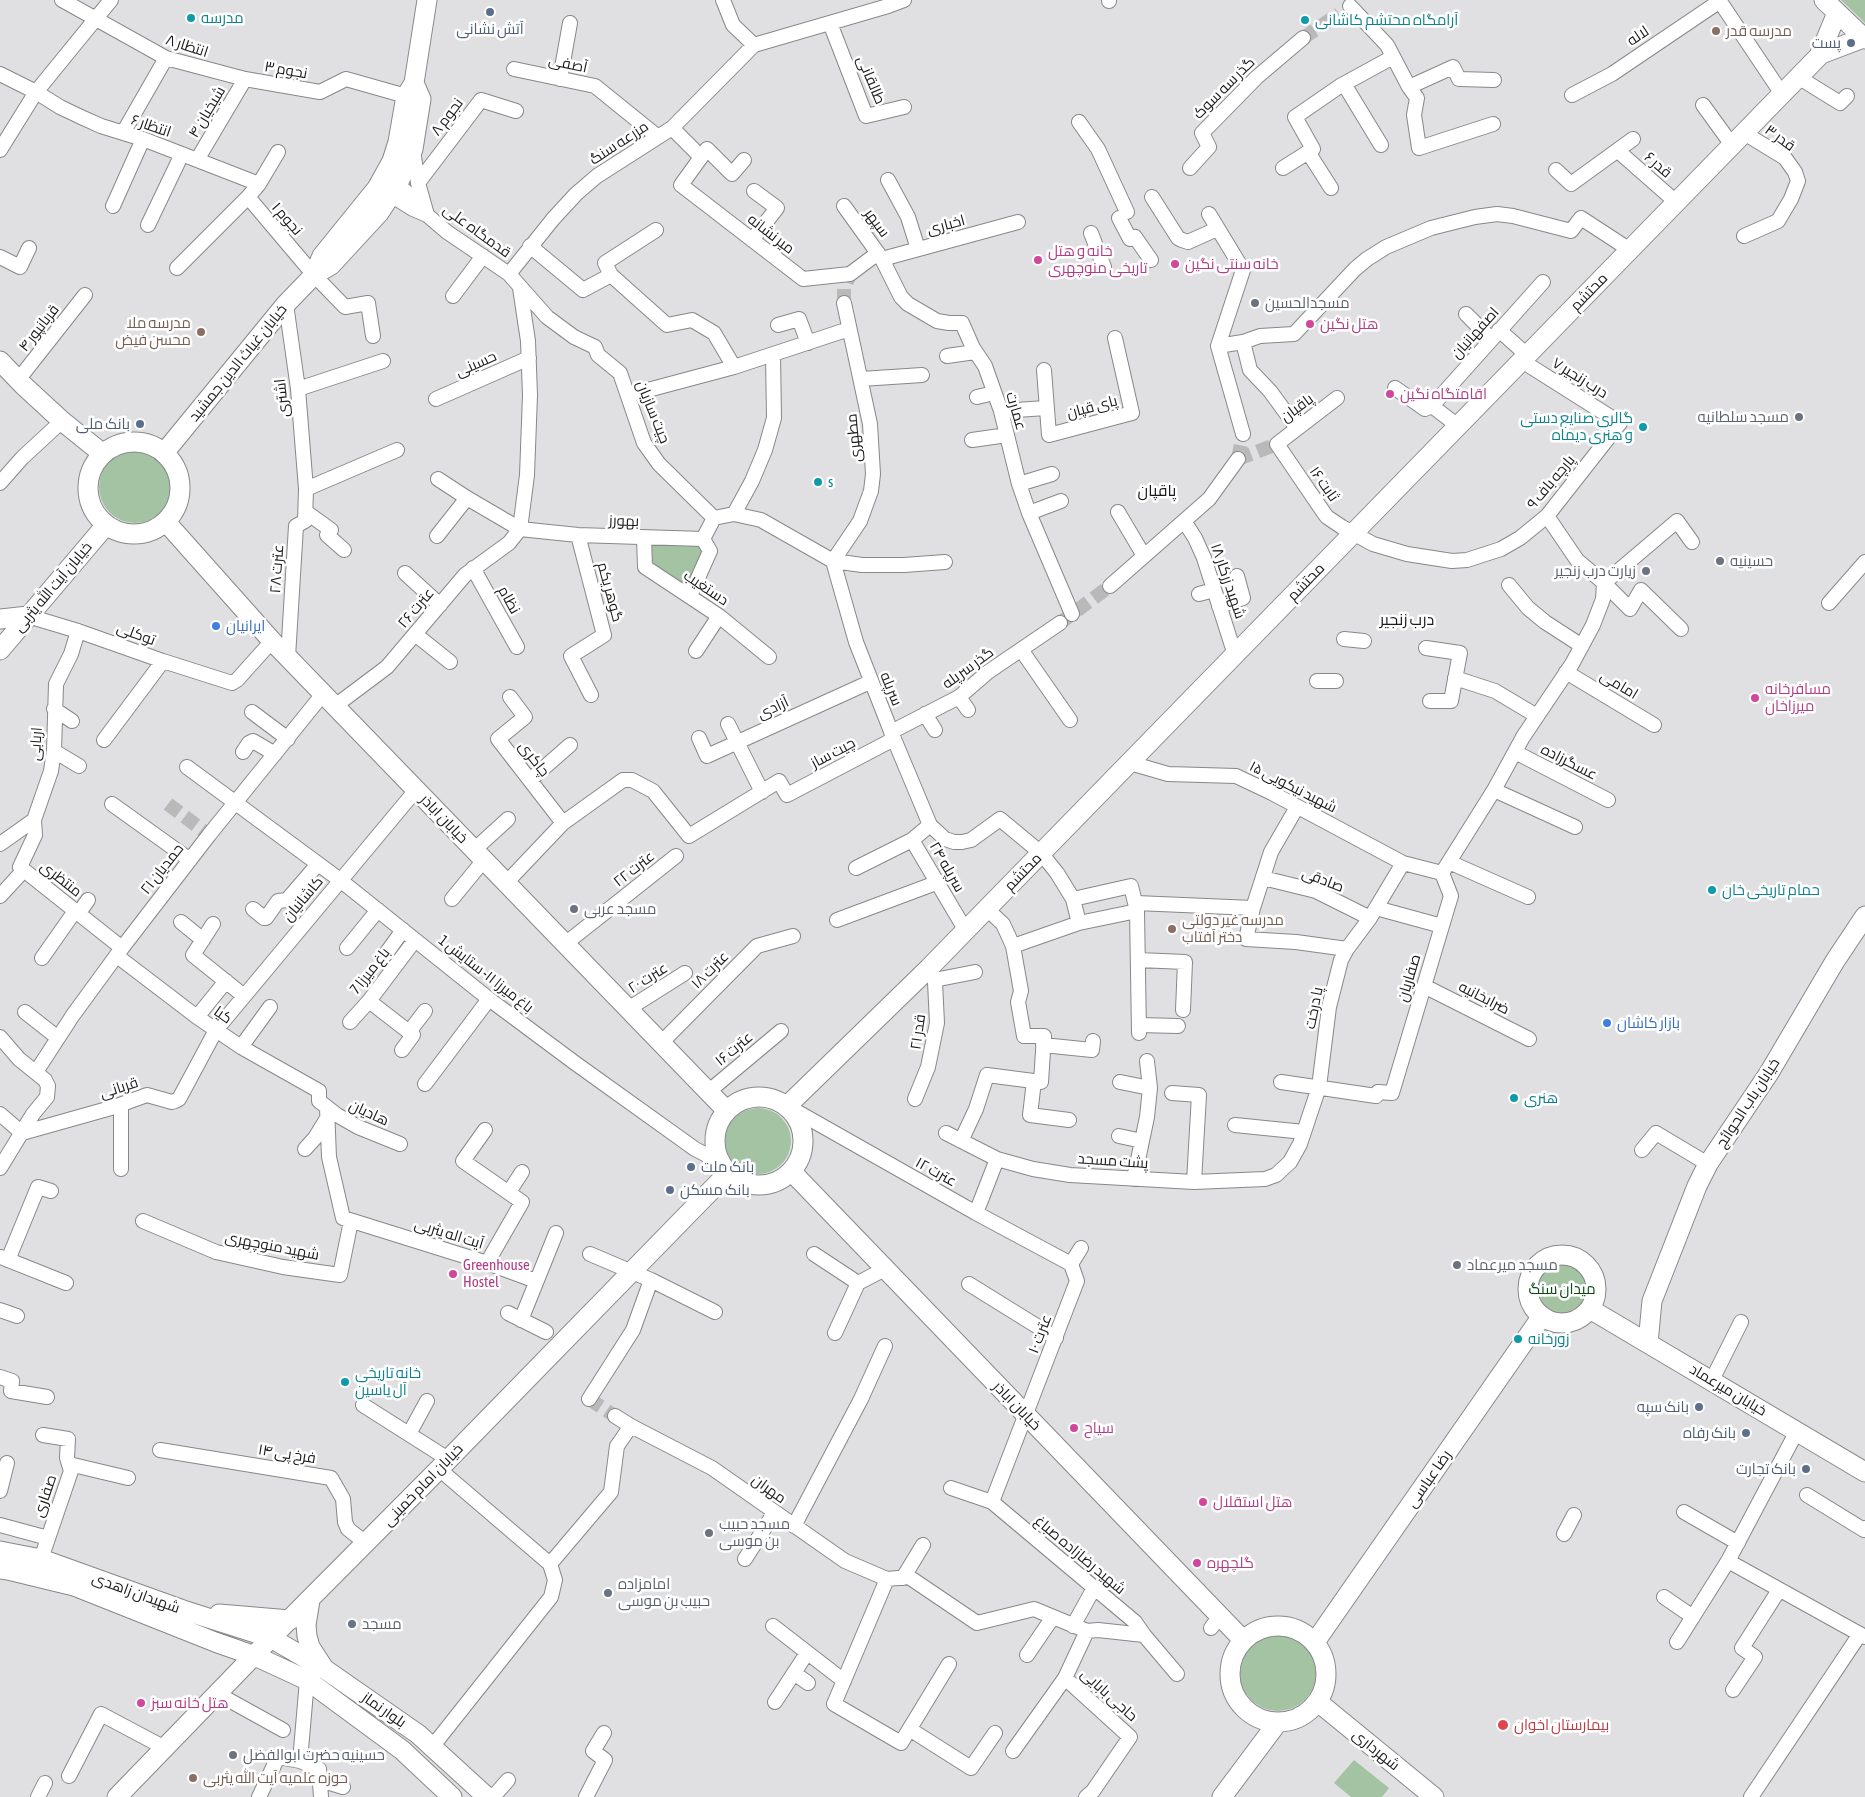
<!DOCTYPE html>
<meta charset="utf-8">
<style>
body{margin:0}
canvas{display:block;background:#e0e0e2}
</style>
<canvas width="1865" height="1797"></canvas>
<script>
const ctx = document.querySelector('canvas').getContext('2d');
ctx.lineJoin = 'round';
function fill(path, color) { ctx.fillStyle = color; ctx.fill(path, 'evenodd'); }
const poly = rows => new Path2D(rows.map(r => 'M' + r).join(''));
function trace(path, color, width, dash) { ctx.strokeStyle = color; ctx.lineWidth = width; ctx.lineCap = dash ? 'butt' : 'round'; ctx.setLineDash(dash || []); ctx.stroke(path); }
function label(font, color, halo, rows, align = 'center') {
  ctx.font = font + ' "Asap Condensed",Cairo,sans-serif'; ctx.lineWidth = 5; ctx.setLineDash([]); ctx.textBaseline = 'middle'; ctx.strokeStyle = halo; ctx.fillStyle = color; for (const [text, x, y, turn = 0] of rows) {
    ctx.save(); ctx.translate(x, y); ctx.rotate((+turn || 0) * Math.PI / 180); ctx.textAlign = isNaN(turn) ? turn : align; if (halo) ctx.strokeText(text, 0, 0); ctx.fillText(text, 0, 0); ctx.restore();
  }
}
const green = poly([
 [1841,0,1865,0,1865,23,1859,17],
 '99 487a36 36 0 1 1 72 0a36 36 0 1 1-72 0Z',
 [644,538,703,539,710,551,690,596,645,567],
 '725 1141a33 33 0 1 1 66 0a33 33 0 1 1-66 0Z',
 '1534 1289a28 28 0 1 1 56 0a28 28 0 1 1-56 0Z',
 '1240 1673a38 38 0 1 1 76 0a38 38 0 1 1-76 0Z',
 [1354,1760,1389,1788,1382,1797,1351,1797,1334,1783]
]);
const streetTunnel = poly([
 [1303,38,1339,14],
 [844,303,844,289,850,274],
 [1238,459,1277,444],
 [1238,459,1243,434],
 [1060,623,1110,586],
 [168,804,209,835],
 [589,1399,615,1416]
]);
const street = poly([
 [62,0,166,58,245,79,320,92,346,79,406,96],
 [723,0,733,25,754,45],
 [1109,0,1109,1],
 [1719,0,1782,94],
 [1350,6,1387,45,1409,87,1453,67,1459,79,1494,80],
 [830,23,866,116,904,107],
 [514,69,595,86,658,137],
 [0,74,36,92,60,107,81,117,101,126,143,139,259,184],
 [1798,77,1840,103,1847,96],
 [560,79,570,23],
 [1344,84,1381,145],
 [1409,87,1417,98,1414,115,1419,148,1493,124],
 [1572,95,1612,74,1720,1],
 [1703,105,1732,145],
 [1079,122,1098,149,1127,212],
 [672,128,701,157],
 [123,133,166,58],
 [1744,133,1785,158,1795,172,1798,181,1791,199,1778,221,1744,236],
 [0,150,36,92,111,0],
 [413,150,418,183,427,215],
 [1618,151,1676,202],
 [278,152,259,184,248,197,314,275,345,307,368,303,373,336],
 [1308,152,1331,188],
 [197,160,245,79],
 [744,160,732,174,707,149,681,185,803,279,850,274,878,253],
 [1190,168,1209,147,1202,133,1257,77,1303,38],
 [1283,168,1313,149,1295,117,1340,86,1393,57],
 [1556,170,1571,184,1633,139],
 [390,179,419,202,423,208],
 [888,180,908,217,918,249],
 [418,183,481,100,516,111],
 [384,191,413,209,427,215,447,232,509,274,547,317,574,337,595,347,598,355,620,373,644,443,659,464,714,518],
 [1152,197,1178,238,1182,240,1188,242,1217,229],
 [113,206,143,139],
 [844,206,882,259,901,297,908,304,937,321,949,323,962,323,973,348,985,366,1001,411,1019,484,1029,513,1072,614],
 [1209,214,1243,270,1218,346],
 [1119,218,1130,239,1135,237,1151,260],
 [148,225,182,154],
 [1091,233,1104,267],
 [752,240,777,208,754,191],
 [530,246,583,290,611,275,667,325,692,320,714,333,734,367],
 [0,257,20,267,29,248],
 [882,259,1018,222],
 [177,268,248,197],
 [509,274,553,219,576,194,597,176,672,128,754,45,888,6,904,0],
 [611,275,605,263,656,230],
 [453,296,483,256],
 [286,304,298,389,306,489,305,521,296,526,288,657],
 [1466,314,1491,339],
 [778,325,799,319,808,343],
 [1499,330,1527,355],
 [1243,342,1250,370,1270,391,1297,428],
 [947,356,975,352],
 [1044,370,1049,435,1132,413,1115,338],
 [861,379,922,375],
 [18,380,85,295],
 [1395,388,1425,409,1432,406,1458,426],
 [298,389,383,361],
 [629,395,734,367,849,329],
 [977,397,994,393],
 [1337,398,1277,444,1324,513,1327,517,1342,527,1373,544,1407,554,1452,561,1467,560,1501,549,1520,538,1547,516,1620,423,1522,361],
 [436,399,529,358],
 [1432,406,1543,282],
 [1001,411,1046,408],
 [1243,434,1218,346,1243,342,1260,336,1294,334,1355,269,1367,259,1386,247,1431,228,1475,217,1497,214,1513,216,1571,231,1581,218,1630,250],
 [972,440,1007,435],
 [438,479,467,498,520,529,578,535,703,539,714,518],
 [0,483,22,458,62,421],
 [1019,484,1052,474],
 [306,489,397,450],
 [306,512,331,530,327,535,344,550],
 [1118,512,1144,556],
 [1029,513,1061,501],
 [734,514,752,481,765,450,774,418,773,355],
 [714,518,734,514,761,520,833,561,862,565,904,565,945,562],
 [1184,521,1195,538,1204,558,1235,655],
 [578,535,604,635,571,656,591,695],
 [437,536,467,498],
 [644,538,645,567,719,616,769,657],
 [833,561,856,642,894,739,930,825,945,839,954,842,962,842,971,840,1000,819,1041,853,1057,873,1073,899,1079,923],
 [833,561,860,521,871,491,873,474,870,424,844,303],
 [473,568,517,647],
 [405,573,440,605],
 [1509,585,1528,608,1545,622,1582,646],
 [1110,586,1209,499,1238,459],
 [1199,594,1214,590],
 [690,596,710,551,703,539],
 [1829,603,1865,562],
 [1219,606,1243,598,1237,576],
 [28,616,78,631,163,661,232,683,237,680,272,641],
 [1681,629,1641,590,1630,609,1604,583,1677,521,1692,542],
 [415,634,450,662],
 [1344,639,1364,641],
 [1426,648,1460,653,1451,701,1430,701],
 [696,651,719,616],
 [1022,651,1070,720],
 [1566,672,1654,725],
 [1455,678,1495,691,1537,716],
 [1317,681,1336,681],
 [510,697,525,717,498,739,563,823],
 [959,697,968,710],
 [335,706,387,667,465,575,509,543,520,529,527,475,530,395,528,341,520,288],
 [54,709,72,721],
 [252,712,288,739],
 [925,714,935,730],
 [728,724,762,792],
 [891,732,959,697,988,672,1060,623],
 [699,738,707,756,870,682],
 [104,740,163,661],
 [54,751,79,766],
 [243,752,249,743,253,741,275,754],
 [1515,752,1608,800],
 [1130,763,1168,774,1236,776,1272,793,1403,863,1442,873,1494,790,1523,737,1572,664,1593,625,1603,599,1604,583,1577,560,1547,516],
 [187,767,340,880,489,999,575,1063,695,1149,722,1163],
 [530,780,570,745],
 [1494,790,1575,827],
 [112,804,190,860],
 [1297,807,1271,852,1253,908,1246,939,1296,942,1347,949],
 [34,820,35,835,20,867,122,948],
 [930,825,912,840,966,931],
 [0,844,34,820,51,771,54,751,56,684,71,654,78,631],
 [474,850,508,819],
 [1449,862,1528,897],
 [856,868,912,840],
 [1263,878,1316,891,1370,918],
 [506,883,563,823,623,780,632,780,653,791,689,836,779,781,787,795,894,739],
 [0,896,23,871],
 [452,899,484,860],
 [1073,899,1131,886,1137,911,1139,1033],
 [1136,903,1253,908],
 [1376,908,1442,926],
 [253,909,264,918,266,918,278,901,287,900,318,864],
 [78,914,88,900],
 [837,920,936,883],
 [181,922,203,940],
 [213,924,193,955,244,996],
 [565,944,676,856],
 [1013,946,1079,923,1137,911],
 [347,948,378,910],
 [385,955,403,930],
 [117,956,197,1017,241,1047,319,1091,319,1101,337,1115,358,1127,400,1144],
 [42,958,75,911],
 [1139,960,1185,962,1183,1010],
 [934,980,975,972],
 [1424,986,1529,1039],
 [369,1001,409,1032,425,1011],
 [628,1009,685,973],
 [25,1012,58,1038],
 [197,1017,226,981],
 [350,1022,369,1001,415,940],
 [1139,1025,1178,1026],
 [0,1037,19,1059,45,1080,48,1086,47,1097,33,1114,0,1168],
 [661,1043,757,946,793,936],
 [1043,1045,1092,1050,1093,1041],
 [241,1047,270,1007],
 [402,1050,413,1035,409,1032],
 [36,1072,73,1015,122,948,209,835,323,694],
 [1034,1081,1030,1115,1069,1120],
 [1120,1082,1150,1088],
 [1281,1082,1376,1096,1378,1092,1392,1093,1451,896,1442,873],
 [425,1084,489,999],
 [708,1092,781,1031],
 [1172,1093,1199,1095,1194,1182],
 [915,1099,928,1067,937,1023,935,982,929,968],
 [787,1106,976,1213,1071,1264],
 [327,1108,329,1157,343,1218,487,1263,536,1281],
 [0,1114,22,1133,111,1108,147,1095,172,1102,175,1101,179,1099,216,1030,416,790],
 [1235,1125,1304,1132],
 [485,1130,463,1161,522,1202,487,1263],
 [946,1133,997,1159,1033,1169,1070,1175,1194,1182,1265,1179,1276,1175,1290,1162,1300,1144,1319,1087,1329,1007,1341,960,1347,949,1370,918,1403,863],
 [1119,1136,1142,1141],
 [961,1141,976,1109,987,1075,1041,1082,1044,1036,1024,1036,1018,1002,1021,991,1013,946,1003,924,987,909],
 [305,1149,315,1138,326,1120],
 [1642,1150,1656,1133,1708,1164],
 [121,1169,121,1105],
 [1134,1179,1147,1117,1150,1088,1147,1061],
 [509,1192,522,1172],
 [976,1213,997,1159],
 [143,1221,216,1252,283,1267,340,1275,351,1221],
 [590,1254,651,1280,715,1312],
 [814,1254,858,1283],
 [1,1257,66,1283],
 [8,1260,38,1187,51,1191],
 [1071,1264,1081,1248],
 [969,1284,1056,1338],
 [0,1310,17,1316],
 [508,1313,546,1332],
 [521,1320,556,1233],
 [835,1333,858,1283,885,1269],
 [0,1377,12,1381,11,1391,47,1397],
 [1712,1380,1741,1322],
 [589,1399,633,1330,651,1280],
 [363,1405,448,1459],
 [615,1416,631,1426,712,1468,845,1561,887,1579,909,1577,977,1623,1034,1609,1087,1631,1098,1630,1144,1635],
 [409,1434,427,1401],
 [160,1450,331,1478,343,1499,345,1522,348,1529,366,1543],
 [69,1464,128,1478],
 [439,1469,550,1564,611,1492,617,1446,631,1426],
 [951,1488,992,1502,1135,1622,1144,1635,1177,1674],
 [0,1491,7,1463],
 [1807,1495,1864,1530,1865,1528],
 [992,1502,1077,1281,1071,1264],
 [1684,1512,1738,1543],
 [0,1525,48,1538],
 [794,1526,861,1399,885,1346],
 [1564,1534,1574,1515],
 [41,1559,71,1471,67,1458,68,1439,43,1435],
 [745,1559,774,1513],
 [1728,1561,1865,1637],
 [903,1578,923,1545],
 [887,1579,834,1704,901,1743,949,1664],
 [1664,1597,1693,1617],
 [773,1626,844,1681],
 [1073,1626,1094,1588],
 [1211,1628,1220,1616],
 [1677,1642,1728,1561,1797,1431],
 [1027,1655,1053,1617],
 [794,1673,808,1683],
 [1065,1678,1130,1737,1093,1791,1086,1797],
 [1733,1690,1755,1657,1742,1648,1779,1590],
 [218,1694,283,1730],
 [775,1702,807,1653],
 [911,1730,971,1768,995,1733],
 [432,1747,551,1597,555,1580,550,1564],
 [1013,1751,1065,1678,1087,1631],
 [300,1761,307,1680],
 [69,1776,101,1714,165,1748],
 [320,1780,343,1787],
 [38,1797,45,1783],
 [259,1797,278,1757,300,1761,319,1769,321,1797],
 [493,1797,508,1780],
 [586,1797,605,1760,593,1751,604,1733],
 [1751,1797,1860,1634]
]);
const secondary = poly([
 [1824,0,1865,39],
 [1821,54,1863,38],
 [314,275,322,256,377,188,392,161,398,142,406,96,414,83,427,0],
 [0,361,23,385,62,421,103,454],
 '88 488a46 46 0 1 1 92 0a46 46 0 1 1-92 0Z',
 [164,453,286,304,314,275,331,265,379,213,398,184,413,149,421,99,414,83],
 [166,522,272,641,727,1111],
 [0,619,28,616],
 [0,650,106,525],
 '715 1141a44 44 0 1 1 88 0a44 44 0 1 1-88 0Z',
 [787,1106,929,968,1819,56,1837,13],
 [791,1171,1243,1640],
 '1528 1289a34 34 0 1 1 68 0a34 34 0 1 1-68 0Z',
 [1590,1309,1865,1472],
 [1648,1343,1652,1301,1697,1186,1708,1164,1769,1073,1835,961,1865,916],
 [0,1551,41,1559,183,1610,271,1638,326,1670,418,1734,487,1797],
 [0,1569,8,1570,74,1586,215,1642,255,1656,307,1680,402,1750,452,1797],
 [310,1600,306,1625,307,1636,310,1647,323,1667],
 [219,1614,290,1620],
 '1230 1674a48 48 0 1 1 96 0a48 48 0 1 1-96 0Z',
 [1315,1642,1542,1316],
 [1318,1702,1434,1797],
 [117,1797,271,1638,439,1469,729,1172],
 [1222,1797,1278,1722]
]);
const markers = [
 [490,12,5,"#5c6f8a"],
 [191,18,5,"#0f9aa8"],
 [1305,20,5,"#0f9aa8"],
 [1716,31,5,"#8d6e63"],
 [1851,43,5,"#5c6f8a"],
 [1038,260,5,"#d1479c"],
 [1175,264,5,"#d1479c"],
 [1255,303,5,"#6b7280"],
 [1310,324,5,"#d1479c"],
 [201,332,5,"#8d6e63"],
 [1390,394,5,"#d1479c"],
 [1799,417,5,"#6b7280"],
 [140,424,5,"#5c6f8a"],
 [1643,427,5,"#0f9aa8"],
 [818,482,5,"#0f9aa8"],
 [1720,561,5,"#6b7280"],
 [1646,571,5,"#6b7280"],
 [216,626,5,"#3f7fe0"],
 [1755,698,5,"#d1479c"],
 [1712,890,5,"#0f9aa8"],
 [574,909,5,"#6b7280"],
 [1172,929,5,"#8d6e63"],
 [1607,1023,5,"#3f7fe0"],
 [1514,1098,5,"#0f9aa8"],
 [691,1167,5,"#5c6f8a"],
 [670,1190,5,"#5c6f8a"],
 [1457,1265,5,"#6b7280"],
 [453,1274,5,"#d1479c"],
 [1518,1339,5,"#0f9aa8"],
 [345,1382,5,"#0f9aa8"],
 [1699,1407,5,"#5c6f8a"],
 [1074,1428,5,"#d1479c"],
 [1746,1433,5,"#5c6f8a"],
 [1806,1469,5,"#5c6f8a"],
 [1203,1502,5,"#d1479c"],
 [709,1533,5,"#6b7280"],
 [1197,1563,5,"#d1479c"],
 [608,1593,5,"#6b7280"],
 [352,1624,5,"#6b7280"],
 [141,1703,5,"#d1479c"],
 [1503,1725,6,"#e0444e"],
 [233,1755,5,"#6b7280"],
 [193,1778,5,"#8d6e63"]
];
const cultureNames = [
 ["مدرسه",201,18],
 ["آرامگاه محتشم کاشانی",1315,20],
 ["گالری صنایع دستی",1633,418,"right"],
 ["و هنری دیماه",1633,435,"right"],
 ["s",828,482],
 ["حمام تاریخی خان",1722,890],
 ["هنری",1524,1098],
 ["زورخانه",1528,1339],
 ["خانه تاریخی",355,1373],
 ["آل یاسین",355,1390]
];
const serviceNames = [
 ["آتش نشانی",490,29,"center"],
 ["پست",1841,43],
 ["بانک ملی",130,424],
 ["بانک ملت",701,1167,"left"],
 ["بانک مسکن",680,1190,"left"],
 ["بانک سپه",1689,1407],
 ["بانک رفاه",1736,1433],
 ["بانک تجارت",1796,1469]
];
const educationNames = [
 ["مدرسه قدر",1726,31],
 ["مدرسه ملا",191,323,"right"],
 ["محسن فیض",191,340,"right"],
 ["مدرسه غیر دولتی",1182,920],
 ["دختر آفتاب",1182,937],
 ["حوزه علمیه آیت الله یثربی",203,1778]
];
const streetNames = [
 ["لاله",1638,36,-34],
 ["انتظار ۸",187,46,18],
 ["آصفی",568,64,12],
 ["نجوم ۳",286,70,10],
 ["طالقانی",871,80,67],
 ["گذر سه سوک",1224,88,-45],
 ["شیخیان ۴",207,112,-59],
 ["نجوم ۸",447,117,-53],
 ["انتظار ۶",151,126,19],
 ["قدر ۳",1780,138,36],
 ["مزرعه سنگ",619,143,-33],
 ["قدر ۶",1658,165,41],
 ["نجوم ۱",287,219,49],
 ["سپهر",877,223,54],
 ["اخباری",946,225,-15],
 ["قدمگاه علی",477,231,36],
 ["میر نشانه",771,234,38],
 ["محتشم",1589,292,-46],
 ["قربانپور ۴",39,328,-52],
 ["اصفهانیان",1475,333,-48],
 ["خیابان غیاث الدین جمشید",238,363,-51],
 ["حسینی",476,364,-24],
 ["درب زنجیر ۷",1580,378,32],
 ["اشتری",282,398,-96],
 ["پای قپان",1092,407,-15],
 ["پاقپان",1297,408,-37],
 ["عمارت",1016,411,74],
 ["چیت سازیان",653,412,68],
 ["مطهری",854,438,-96],
 ["پارچه باف ۹",1551,482,-50],
 ["ثابت ۱۶",1324,484,55],
 ["بهورز",624,521,2],
 ["عترت ۲۸",277,569,-86],
 ["شهید زرکار ۱۸",1228,581,71],
 ["محتشم",1306,582,-46],
 ["خیابان آیت الله یثربی",53,587,-50],
 ["دستغیب",706,588,34],
 ["گوهر یکم",610,592,75],
 ["نظام",509,600,61],
 ["عترت ۲۶",416,608,-50],
 ["توکلی",136,634,20],
 ["گذر سرپله",968,668,-36],
 ["امامی",1619,685,31],
 ["سرپله",891,689,68],
 ["آزادی",773,708,-25],
 ["اربابی",36,744,-86],
 ["چیت ساز",833,753,-28],
 ["چاکری",534,759,52],
 ["عسگرزاده",1569,762,27],
 ["شهید نیکویی ۱۵",1293,787,27],
 ["خیابان اباذر",444,819,46],
 ["سرپله ۲۴",947,867,60],
 ["حمدیان ۲۱",162,869,-52],
 ["عترت ۲۲",634,869,-38],
 ["محتشم",1023,872,-46],
 ["منتظری",61,879,38],
 ["صادقی",1323,880,21],
 ["کاشانیان",303,899,-50],
 ["عترت ۱۸",710,970,-45],
 ["باغ میرزا 7",370,971,-52],
 ["باغ میرزا ۱۱- ستایش 1",486,974,38],
 ["عترت ۲۰",648,978,-32],
 ["صفاریان",1409,978,-73],
 ["ضرابخانیه",1484,998,27],
 ["پا درخت",1314,1008,-79],
 ["کیا",223,1015,35],
 ["قدر ۲۱",918,1032,-82],
 ["عترت ۱۶",734,1049,-40],
 ["قربانی",119,1088,-18],
 ["خیابان باب الحوائج",1748,1103,-57],
 ["هادیان",369,1113,25],
 ["پشت مسجد",1113,1161,4],
 ["عترت ۱۲",936,1172,29],
 ["آیت اله یثربی",449,1234,17],
 ["شهید منوچهری",272,1246,11],
 ["عترت ۱۰",1040,1334,-69],
 ["خیابان میرعماد",1728,1390,31],
 ["خیابان اباذر",1017,1406,46],
 ["فرخ پی ۱۴",287,1454,9],
 ["رضا عباسی",1429,1479,-55],
 ["خیابان امام خمینی",423,1485,-46],
 ["مهران",769,1489,36],
 ["صفاری",45,1496,-71],
 ["شهید رضازاده صباغ",1080,1555,40],
 ["شهیدان زاهدی",136,1593,20],
 ["حاجی بابایی",1109,1695,42],
 ["بلوار نماز",384,1710,35],
 ["شهرداری",1376,1750,39]
];
const hotelNames = [
 ["خانه و هتل",1048,251],
 ["تاریخی منوچهری",1048,268],
 ["خانه سنتی نگین",1185,264],
 ["هتل نگین",1320,324],
 ["اقامتگاه نگین",1400,394],
 ["مسافرخانه",1765,689],
 ["میرزاخان",1765,706],
 ["Greenhouse",463,1265],
 ["Hostel",463,1282],
 ["سیاح",1084,1428],
 ["هتل استقلال",1213,1502],
 ["گلچهره",1207,1563],
 ["هتل خانه سبز",151,1703]
];
const worshipNames = [
 ["مسجدالحسین",1265,303],
 ["مسجد سلطانیه",1789,417,"right"],
 ["حسینیه",1730,561],
 ["زیارت درب زنجیر",1636,571,"right"],
 ["مسجد عربی",584,909],
 ["مسجد میرعماد",1467,1265],
 ["مسجد حبیب",719,1524],
 ["بن موسی",719,1541],
 ["امامزاده",618,1584],
 ["حبیب بن موسی",618,1601],
 ["مسجد",362,1624],
 ["حسینیه حضرت ابوالفضل",243,1755]
];
const shopNames = [
 ["ایرانیان",226,626],
 ["بازار کاشان",1617,1023]
];
const parkNames = [
 ["میدان سنگ",1562,1289]
];
const healthNames = [
 ["بیمارستان اخوان",1514,1725]
];
const neighbourhoodNames = [
 ["پاقپان",1157,491],
 ["درب زنجیر",1407,620]
];
fill(green, '#a3c3a3');
trace(streetTunnel, '#b9b9ba', 14, [14, 7]);
trace(street, '#878889', 16);
trace(secondary, '#878889', 21);
trace(street, '#fff', 14);
trace(secondary, '#fff', 19);
for (const [x, y, r, color] of markers) { const dot = new Path2D(); dot.arc(x, y, r, 0, 2 * Math.PI); ctx.fillStyle = color; ctx.fill(dot); trace(dot, '#fff', 2); }
label('15px', '#0d838f', '#fff', cultureNames, 'left');
label('15px', '#4e5e75', '#fff', serviceNames, 'right');
label('15px', '#785e54', '#fff', educationNames, 'left');
label('15px', '#1b1b1b', '#fff', streetNames);
label('15px', '#b23c85', '#fff', hotelNames, 'left');
label('15px', '#5b616d', '#fff', worshipNames, 'left');
label('15px', '#366cbe', '#fff', shopNames, 'left');
label('15px', '#094a14', '#fff', parkNames);
label('15px', '#be3a42', '#fff', healthNames, 'left');
label('16px', '#1b1b1b', '#fff', neighbourhoodNames);
</script>
